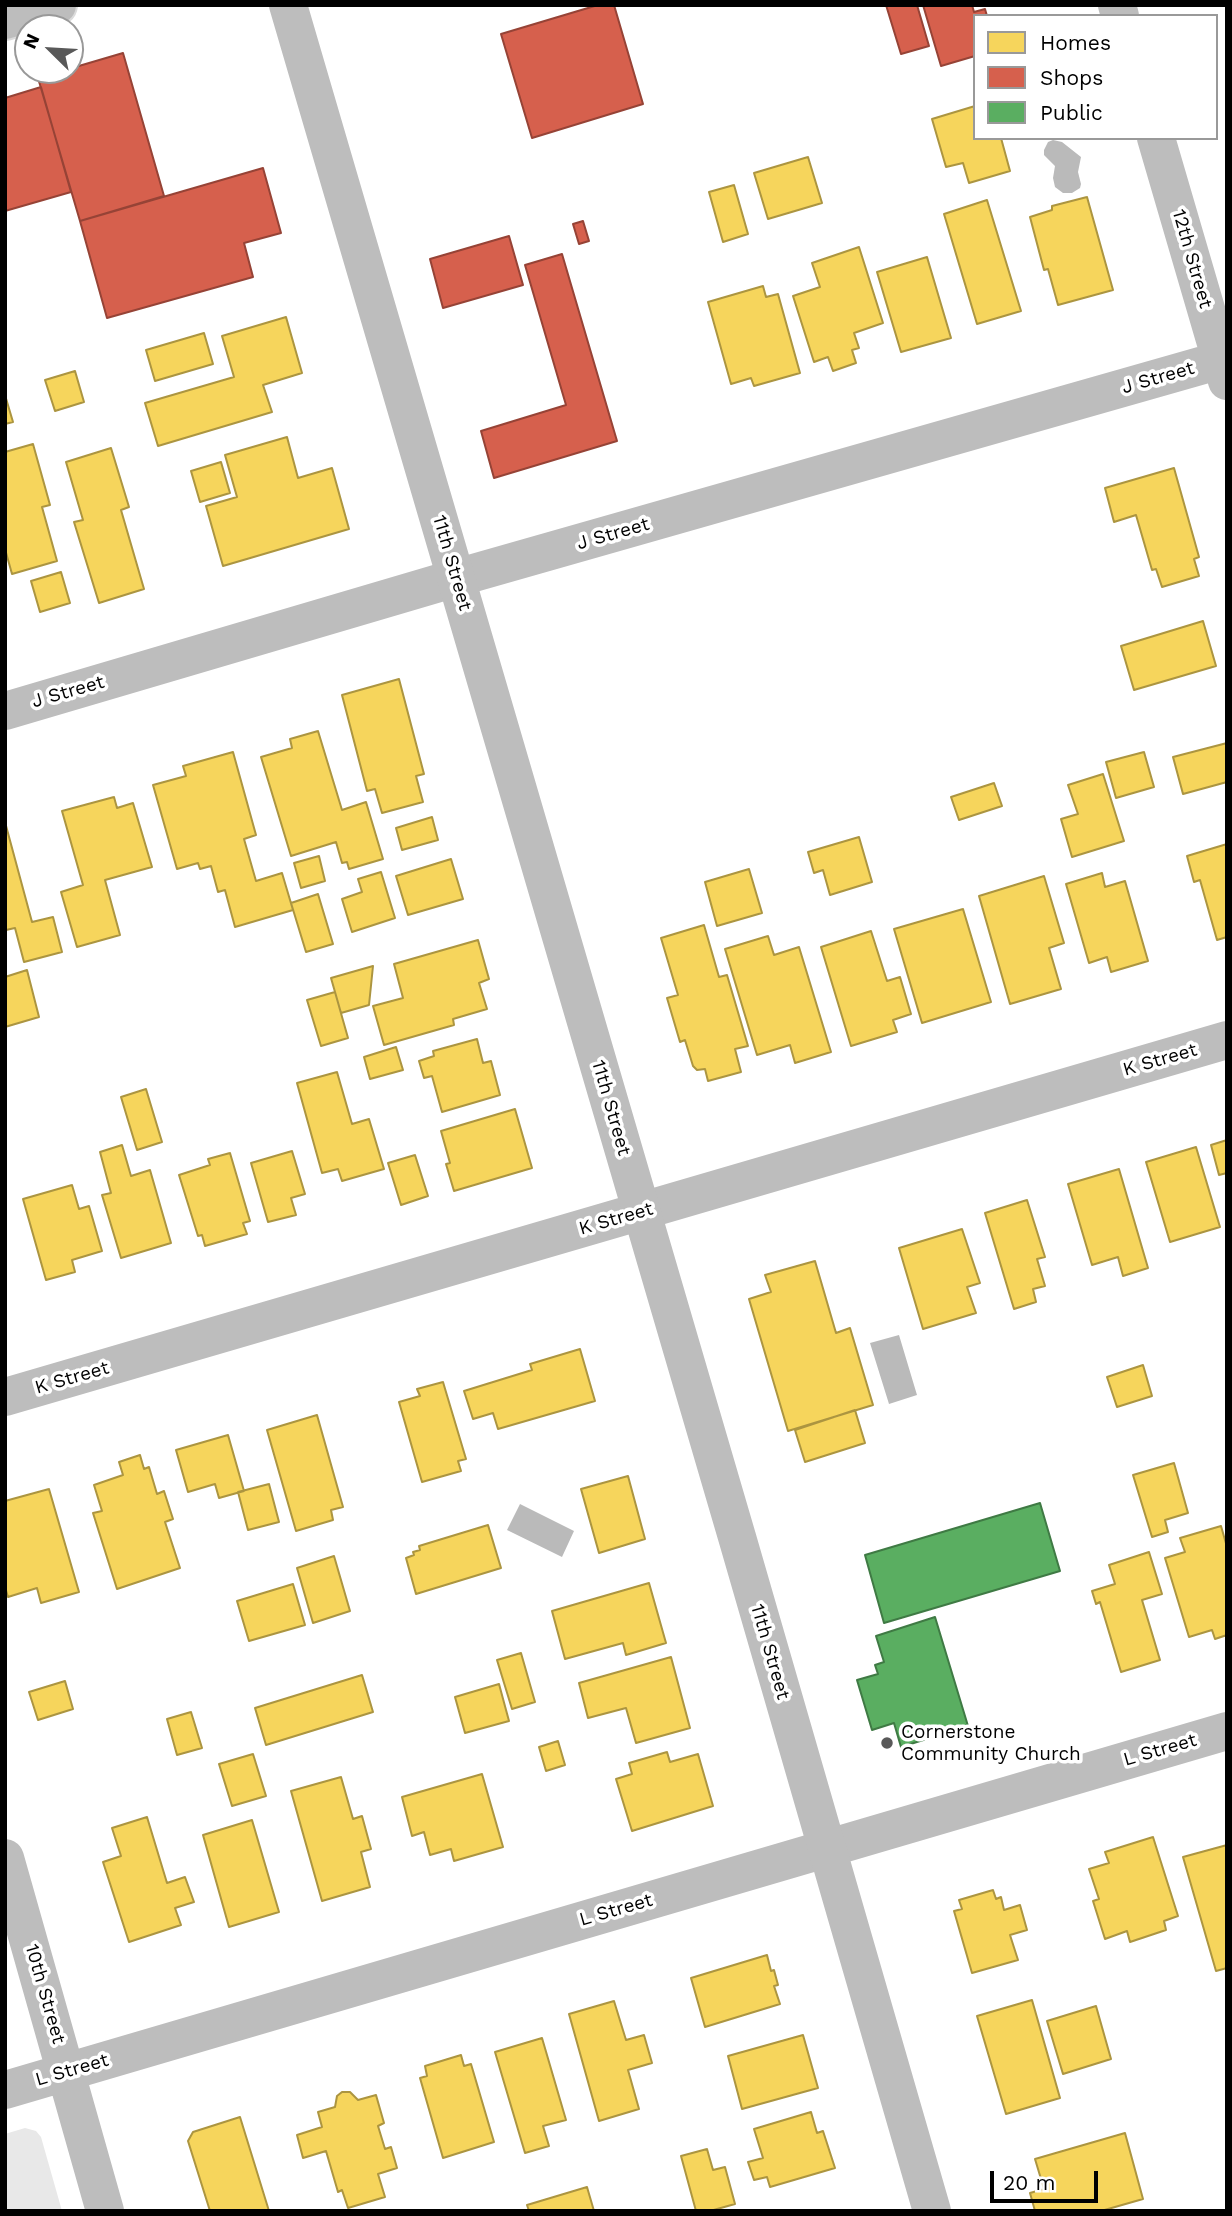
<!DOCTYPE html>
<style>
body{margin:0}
#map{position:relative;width:1232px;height:2216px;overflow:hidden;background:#fff;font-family:"Work Sans",sans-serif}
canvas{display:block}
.frame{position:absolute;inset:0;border:7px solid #000;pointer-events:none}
.legend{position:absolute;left:973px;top:14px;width:245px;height:126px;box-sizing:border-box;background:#fff;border:2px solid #999;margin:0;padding:9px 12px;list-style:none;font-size:21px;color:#000}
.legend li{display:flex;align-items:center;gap:14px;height:35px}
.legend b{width:35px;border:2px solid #999}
.north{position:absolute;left:14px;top:14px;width:70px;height:70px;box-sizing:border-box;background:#fff;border:2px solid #999;border-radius:50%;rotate:294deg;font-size:19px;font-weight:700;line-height:28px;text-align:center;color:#000}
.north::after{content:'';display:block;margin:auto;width:24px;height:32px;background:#595959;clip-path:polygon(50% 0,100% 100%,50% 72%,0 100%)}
.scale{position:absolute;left:990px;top:2171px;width:108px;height:32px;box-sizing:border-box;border:4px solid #000;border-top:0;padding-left:9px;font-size:21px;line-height:24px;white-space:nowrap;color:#000;-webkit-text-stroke:5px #fff;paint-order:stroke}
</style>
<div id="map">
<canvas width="1232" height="2216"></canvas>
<div class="frame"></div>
<ul class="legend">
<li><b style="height:19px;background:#f6d55c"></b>Homes</li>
<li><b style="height:19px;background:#d6604d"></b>Shops</li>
<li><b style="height:19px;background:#5aae61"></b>Public</li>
</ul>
<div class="north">N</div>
<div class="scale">20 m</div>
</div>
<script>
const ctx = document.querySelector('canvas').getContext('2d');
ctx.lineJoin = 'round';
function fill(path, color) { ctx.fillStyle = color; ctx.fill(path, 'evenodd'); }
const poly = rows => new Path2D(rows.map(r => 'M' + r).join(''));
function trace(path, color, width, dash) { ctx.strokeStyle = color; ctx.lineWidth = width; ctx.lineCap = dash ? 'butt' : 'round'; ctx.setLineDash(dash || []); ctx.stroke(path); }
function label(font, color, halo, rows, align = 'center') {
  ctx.font = font + ' "Work Sans",sans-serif'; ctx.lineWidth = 7; ctx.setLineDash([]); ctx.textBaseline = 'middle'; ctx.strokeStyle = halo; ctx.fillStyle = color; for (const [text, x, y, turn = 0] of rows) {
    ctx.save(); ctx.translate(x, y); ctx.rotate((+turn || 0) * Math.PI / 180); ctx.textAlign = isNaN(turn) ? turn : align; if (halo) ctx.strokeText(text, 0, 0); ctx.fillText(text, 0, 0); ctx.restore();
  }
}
const green = poly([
 [25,2128,36,2131,41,2137,62,2211,5,2211,5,2134]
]);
const water = poly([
 [1053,140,1062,142,1081,157,1078,172,1081,184,1080,188,1072,193,1063,193,1055,187,1053,178,1055,166,1044,155,1044,150,1048,142],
 [899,1335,917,1395,889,1404,870,1343],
 [520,1504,574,1531,562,1557,507,1530]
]);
const homes = poly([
 [975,106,975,138,1001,138,1010,171,969,183,963,163,946,167,932,119,975,106],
 [808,157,822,203,768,219,754,173,808,157],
 [734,185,748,234,723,242,709,192,734,185],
 [1087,197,1113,290,1058,305,1048,269,1044,270,1030,217,1052,210,1052,206,1087,197],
 [987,200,1021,311,977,324,944,214,987,200],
 [859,247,883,323,854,333,859,348,852,350,856,363,833,371,828,357,814,362,793,296,820,287,812,263,859,247],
 [927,257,951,338,901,352,877,272,927,257],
 [763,286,766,297,778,294,800,373,754,386,751,378,731,384,708,302,763,286],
 [286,317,302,373,263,385,272,412,158,446,145,403,234,377,222,336,286,317],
 [204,333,213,364,155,381,146,350,204,333],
 [75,371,84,402,55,411,45,380,75,371],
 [5,395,13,422,5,424,5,395],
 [287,437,298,478,332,468,349,529,223,566,206,506,237,497,225,455,287,437],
 [33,444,50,505,42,507,57,561,12,574,5,549,5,452,33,444],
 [111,448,129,507,121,510,144,589,99,603,74,522,83,520,66,462,111,448],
 [221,462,230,493,200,502,191,471,221,462],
 [1174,468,1199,557,1194,559,1199,576,1162,587,1156,569,1152,570,1136,515,1114,522,1105,488,1174,468],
 [61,572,70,603,40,612,31,581,61,572],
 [1203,621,1216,666,1134,690,1121,646,1203,621],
 [399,679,424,774,416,776,423,802,382,813,375,789,367,791,342,695,399,679],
 [318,731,342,810,366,802,383,859,349,869,347,862,342,863,336,842,291,856,261,757,292,748,290,739,318,731],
 [1227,743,1227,782,1183,794,1173,757,1227,743],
 [233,752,256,835,244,839,256,881,282,873,293,910,235,927,225,890,218,892,211,866,200,869,198,863,177,869,153,785,186,776,183,766,233,752],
 [1144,752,1154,787,1116,798,1106,762,1144,752],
 [1103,774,1124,841,1072,857,1061,819,1078,814,1068,785,1103,774],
 [994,783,1002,806,959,820,951,797,994,783],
 [114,797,117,808,133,803,152,867,105,880,120,935,77,947,61,892,83,885,62,811,114,797],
 [432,817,438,840,402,850,396,828,432,817],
 [5,822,32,922,53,917,62,952,24,962,15,928,6,930,5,822],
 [859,837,872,882,830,895,823,870,814,873,808,852,859,837],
 [1227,844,1227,937,1217,940,1200,880,1194,882,1187,856,1227,844],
 [319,856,325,881,301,888,294,863,319,856],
 [451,859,463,899,408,915,396,876,451,859],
 [749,869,762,913,717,926,705,882,749,869],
 [381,872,395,918,352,932,342,899,362,892,358,879,381,872],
 [1102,873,1105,887,1125,881,1148,961,1111,972,1107,957,1089,963,1066,884,1102,873],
 [1044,876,1064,943,1049,948,1061,989,1010,1004,979,896,1044,876],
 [318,894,333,944,306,952,291,903,318,894],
 [963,909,991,1002,922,1023,894,929,963,909],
 [704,925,719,977,727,975,748,1046,735,1049,741,1072,708,1081,705,1069,697,1070,693,1066,685,1040,680,1042,667,998,678,995,661,938,704,925],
 [871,931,887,981,900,977,911,1014,893,1020,897,1032,851,1046,821,947,871,931],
 [768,936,774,955,799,947,831,1052,795,1063,790,1045,757,1055,725,949,768,936],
 [478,940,489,979,479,983,487,1009,453,1019,454,1025,384,1045,373,1006,403,998,394,964,478,940],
 [373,966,369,1005,341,1013,331,978,373,966],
 [27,970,39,1017,5,1027,5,977,27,970],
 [335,992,348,1038,321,1046,307,1000,335,992],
 [477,1039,483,1063,491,1061,500,1095,442,1112,432,1076,424,1078,419,1061,434,1056,433,1051,477,1039],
 [396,1047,403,1070,370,1079,364,1057,396,1047],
 [337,1072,352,1124,369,1119,384,1169,342,1181,338,1169,322,1173,297,1083,337,1072],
 [146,1089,162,1142,137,1150,121,1097,146,1089],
 [515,1109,532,1168,454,1191,446,1164,450,1163,441,1131,515,1109],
 [1227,1140,1227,1173,1219,1175,1211,1145,1227,1140],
 [122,1145,131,1176,150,1170,171,1243,121,1258,102,1195,111,1193,100,1152,122,1145],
 [1196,1147,1220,1227,1170,1242,1146,1162,1196,1147],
 [292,1151,305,1194,291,1198,296,1215,268,1222,251,1163,292,1151],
 [230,1153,250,1221,243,1223,247,1234,205,1246,202,1235,198,1236,179,1175,210,1165,208,1159,230,1153],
 [415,1155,428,1196,401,1205,388,1163,415,1155],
 [1119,1169,1148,1268,1123,1276,1118,1257,1092,1265,1068,1184,1119,1169],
 [72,1185,79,1209,89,1206,102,1251,72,1260,75,1272,46,1280,23,1199,72,1185],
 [1027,1200,1045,1257,1037,1259,1045,1286,1033,1289,1036,1302,1014,1309,985,1213,1027,1200],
 [962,1229,980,1283,967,1287,976,1313,923,1329,899,1248,962,1229],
 [815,1261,836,1333,850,1328,873,1405,788,1431,749,1299,771,1292,765,1275,815,1261],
 [580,1349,595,1401,498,1429,493,1413,473,1419,464,1391,532,1370,530,1364,580,1349],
 [1143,1365,1152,1396,1117,1407,1107,1377,1143,1365],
 [443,1382,466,1459,458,1461,461,1471,422,1482,399,1402,420,1396,417,1389,443,1382],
 [855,1410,865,1443,805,1462,795,1430,855,1410],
 [317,1415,343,1507,331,1510,333,1520,296,1531,267,1430,317,1415],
 [228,1435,244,1491,219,1498,215,1484,188,1492,176,1450,228,1435],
 [140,1455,144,1469,149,1467,157,1494,164,1491,173,1519,165,1522,180,1568,117,1589,93,1513,102,1511,94,1485,123,1475,119,1462,140,1455],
 [1174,1463,1188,1513,1165,1520,1168,1532,1152,1537,1133,1475,1174,1463],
 [628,1476,645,1539,599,1553,581,1489,628,1476],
 [269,1484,279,1522,248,1530,238,1492,269,1484],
 [49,1489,79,1592,41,1603,37,1588,8,1597,5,1587,5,1501,49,1489],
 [488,1525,501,1568,416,1594,406,1558,414,1555,413,1552,420,1550,419,1546,488,1525],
 [1221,1526,1227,1547,1227,1635,1215,1639,1212,1630,1189,1637,1165,1558,1185,1552,1180,1538,1221,1526],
 [1149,1552,1162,1594,1142,1600,1160,1660,1121,1672,1100,1602,1096,1604,1092,1591,1115,1584,1109,1565,1149,1552],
 [334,1556,350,1611,313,1623,297,1568,334,1556],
 [649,1583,666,1643,626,1655,623,1643,565,1659,552,1611,649,1583],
 [293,1584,305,1625,249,1641,237,1601,293,1584],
 [521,1653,535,1702,512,1709,497,1660,521,1653],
 [671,1657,690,1728,636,1743,626,1708,588,1718,579,1683,671,1657],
 [362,1675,373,1712,266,1745,255,1708,362,1675],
 [65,1681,73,1709,38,1720,29,1692,65,1681],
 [499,1684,509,1721,465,1733,455,1697,499,1684],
 [191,1712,202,1748,177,1755,167,1719,191,1712],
 [558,1741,565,1765,546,1771,539,1747,558,1741],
 [667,1752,670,1762,698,1754,713,1806,632,1831,616,1779,632,1774,629,1763,667,1752],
 [253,1754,266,1796,232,1806,219,1764,253,1754],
 [482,1774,503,1847,454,1861,451,1849,430,1855,424,1832,412,1836,402,1797,482,1774],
 [341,1777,353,1819,362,1816,371,1849,361,1852,370,1887,322,1901,291,1791,341,1777],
 [147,1817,167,1883,185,1877,194,1902,175,1908,181,1925,129,1942,103,1862,121,1856,112,1828,147,1817],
 [252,1820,279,1912,229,1927,203,1835,252,1820],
 [1153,1837,1178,1916,1164,1921,1166,1930,1130,1942,1127,1931,1105,1939,1093,1901,1099,1899,1089,1869,1109,1863,1105,1852,1153,1837],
 [1227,1845,1227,1968,1216,1971,1183,1857,1227,1845],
 [993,1890,996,1899,1001,1897,1004,1910,1020,1905,1027,1930,1010,1935,1018,1960,972,1973,954,1911,962,1909,959,1900,993,1890],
 [767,1955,771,1971,774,1970,778,1985,774,1986,780,2004,705,2027,691,1978,767,1955],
 [1032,2000,1060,2098,1006,2114,977,2016,1032,2000],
 [614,2001,626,2040,644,2035,652,2063,628,2070,639,2109,599,2121,569,2014,614,2001],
 [1096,2006,1111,2059,1063,2074,1047,2021,1096,2006],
 [803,2035,818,2088,742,2109,728,2056,803,2035],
 [542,2038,566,2120,543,2126,549,2146,525,2153,495,2052,542,2038],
 [461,2055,464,2066,471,2064,494,2142,443,2158,420,2078,427,2076,425,2066,461,2055],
 [342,2092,350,2092,358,2100,376,2095,384,2123,378,2126,385,2149,391,2147,397,2168,378,2174,385,2197,348,2208,342,2190,338,2192,326,2151,303,2158,297,2135,322,2127,318,2112,335,2107,337,2096,342,2092],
 [811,2112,817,2133,823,2131,835,2168,770,2187,767,2177,754,2180,748,2162,763,2158,754,2129,811,2112],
 [240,2117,269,2211,210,2211,188,2141,193,2132,240,2117],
 [1125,2133,1143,2199,1101,2211,1035,2211,1030,2193,1044,2189,1035,2159,1125,2133],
 [707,2149,713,2170,725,2167,735,2204,710,2211,696,2211,681,2156,707,2149],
 [587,2187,594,2211,529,2211,527,2205,587,2187]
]);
const shops = poly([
 [598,5,614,5,643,104,532,138,501,34,598,5],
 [886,5,917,5,929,46,901,54,886,5],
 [923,5,972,5,974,12,985,9,987,16,975,16,975,56,941,66,923,5],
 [123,53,164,196,80,221,38,78,123,53],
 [41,87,71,192,5,211,5,98,41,87],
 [263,168,281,233,244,243,253,277,107,318,80,221,263,168],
 [583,221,589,241,579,244,573,224,583,221],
 [509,236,523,285,443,308,430,259,509,236],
 [562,254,617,441,494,478,481,431,566,405,525,265,562,254]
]);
const public = poly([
 [1040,1503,1060,1571,884,1623,865,1555,1040,1503],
 [935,1617,968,1726,901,1747,894,1723,872,1730,857,1680,878,1674,875,1665,884,1662,876,1636,935,1617]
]);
const minor = poly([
 [1117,5,1120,16],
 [1156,138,1227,381],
 [5,711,456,578,1221,360],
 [5,1397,1227,1040],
 [5,1858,105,2211],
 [5,2090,1227,1731]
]);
const tertiary = poly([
 [288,5,737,1537,932,2211]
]);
const primary = poly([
 [5,20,57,5]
]);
const markers = [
 [887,1743,7,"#595959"]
];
const streetNames = [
 ["12th Street",1192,259,74],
 ["J Street",1158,378,-16],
 ["J Street",613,534,-16],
 ["11th Street",452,563,74],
 ["J Street",68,692,-16],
 ["K Street",1160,1060,-16],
 ["11th Street",611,1108,74],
 ["K Street",616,1219,-16],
 ["K Street",72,1378,-16],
 ["11th Street",770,1652,74],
 ["L Street",1160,1750,-16],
 ["L Street",616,1910,-16],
 ["10th Street",45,1994,74],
 ["L Street",72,2070,-16]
];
const poiNames = [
 ["Cornerstone",901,1732],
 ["Community Church",901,1754]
];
fill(green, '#e8e8e8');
fill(water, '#bababa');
fill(homes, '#f6d55c');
trace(homes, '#ac9540', 2);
fill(shops, '#d6604d');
trace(shops, '#964336', 2);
fill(public, '#5aae61');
trace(public, '#3f7a44', 2);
trace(primary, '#dbdbdb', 42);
trace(minor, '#bdbdbd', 38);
trace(tertiary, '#bdbdbd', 38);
trace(primary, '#bdbdbd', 38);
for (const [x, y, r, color] of markers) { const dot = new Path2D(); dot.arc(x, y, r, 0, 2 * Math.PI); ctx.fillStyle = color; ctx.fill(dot); trace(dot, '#fff', 2.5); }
label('19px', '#000', '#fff', streetNames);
label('19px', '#000', '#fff', poiNames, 'left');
</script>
